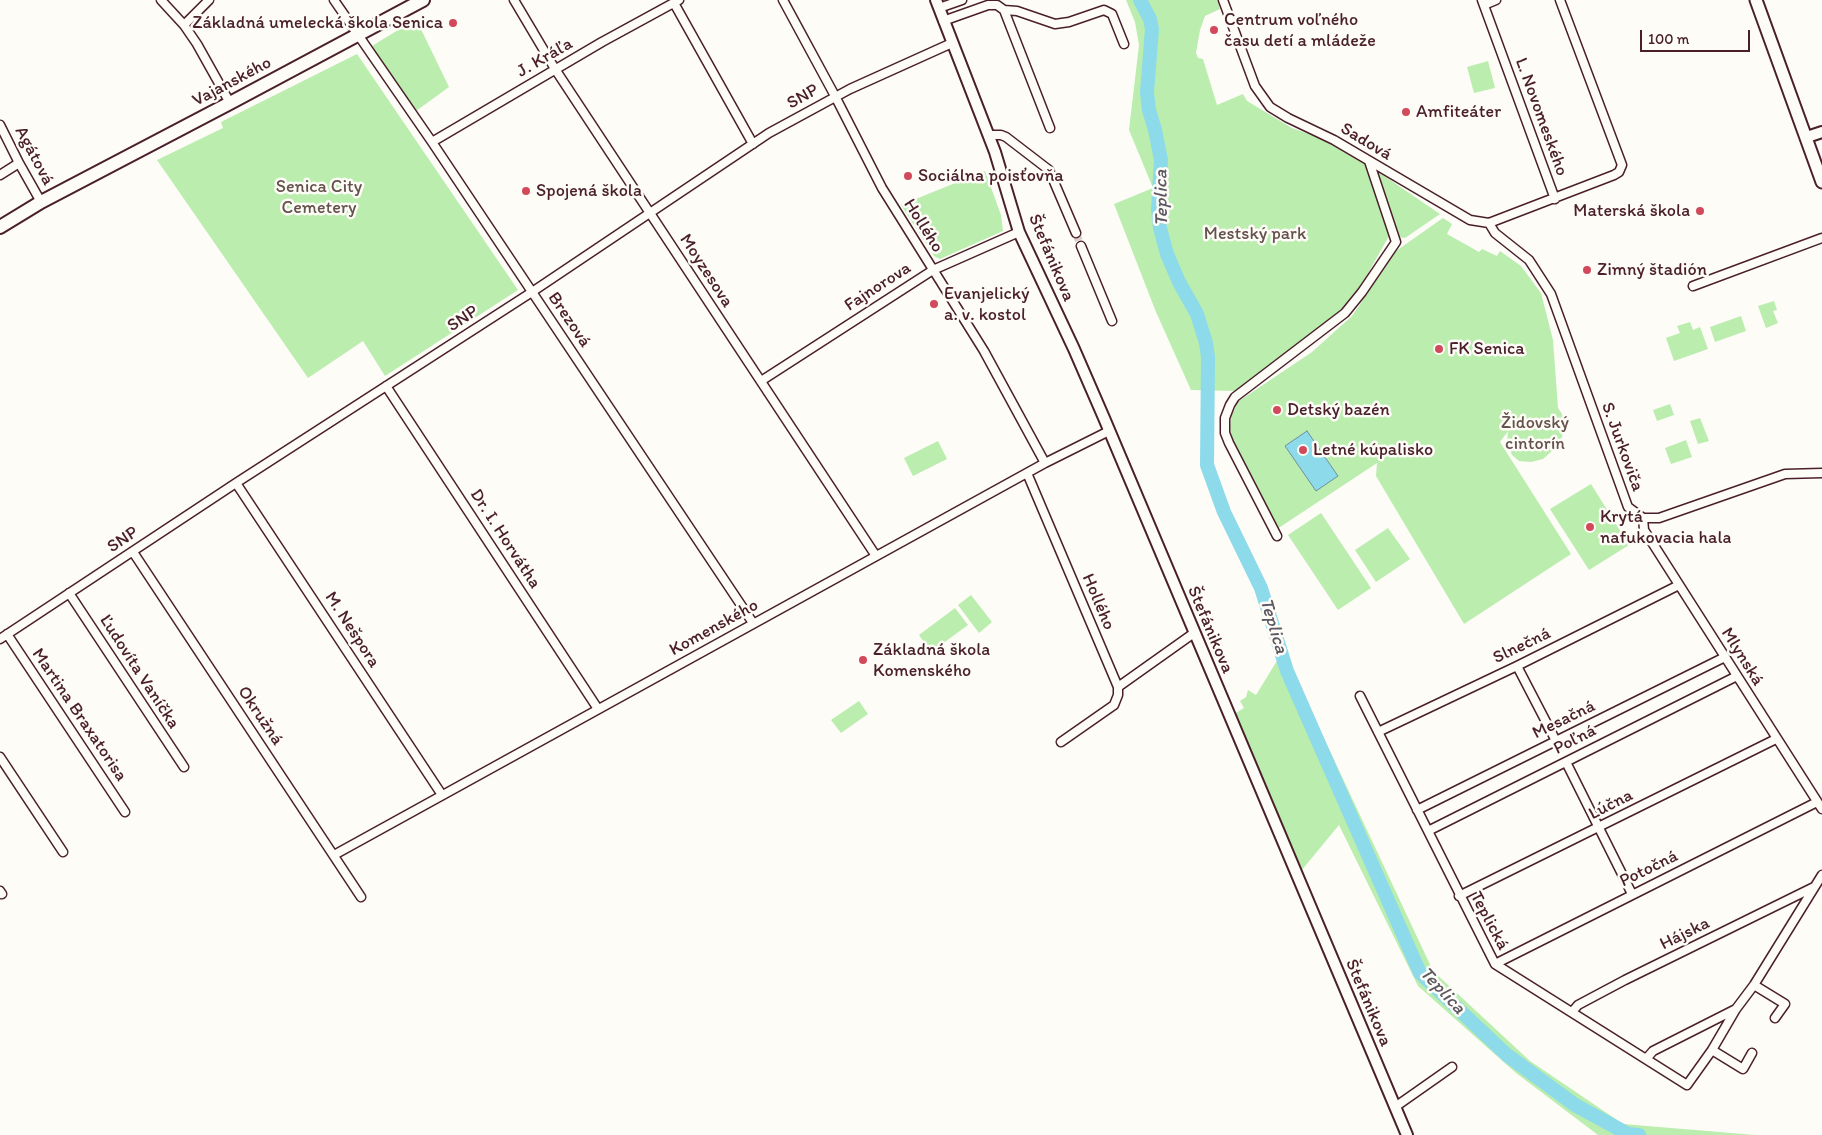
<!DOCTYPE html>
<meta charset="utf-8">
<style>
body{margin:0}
#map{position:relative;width:1822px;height:1135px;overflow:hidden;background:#fdfcf7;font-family:Itim,sans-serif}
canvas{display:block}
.scale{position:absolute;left:1640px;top:30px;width:110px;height:22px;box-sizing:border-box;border:2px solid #4a1f2b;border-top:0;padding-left:6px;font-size:15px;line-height:18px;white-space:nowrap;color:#4a1f2b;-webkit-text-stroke:4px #fdfcf7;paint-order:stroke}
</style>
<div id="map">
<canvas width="1822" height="1135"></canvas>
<div class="scale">100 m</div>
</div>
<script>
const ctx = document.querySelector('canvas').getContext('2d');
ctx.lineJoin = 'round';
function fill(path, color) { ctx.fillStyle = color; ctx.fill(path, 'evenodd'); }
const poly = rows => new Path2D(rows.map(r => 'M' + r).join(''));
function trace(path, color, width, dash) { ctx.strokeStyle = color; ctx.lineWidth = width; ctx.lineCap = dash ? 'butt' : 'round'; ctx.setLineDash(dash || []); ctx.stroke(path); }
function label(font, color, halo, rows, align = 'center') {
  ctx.font = font + ' Itim,sans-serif'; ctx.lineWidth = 5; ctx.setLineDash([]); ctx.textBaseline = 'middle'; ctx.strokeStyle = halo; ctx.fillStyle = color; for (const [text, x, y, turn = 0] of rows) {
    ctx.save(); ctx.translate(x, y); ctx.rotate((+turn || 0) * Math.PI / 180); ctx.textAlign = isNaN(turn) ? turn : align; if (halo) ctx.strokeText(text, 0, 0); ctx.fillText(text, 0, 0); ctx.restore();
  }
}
const green = poly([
 [1126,0,1217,0,1220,9,1205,16,1200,30,1196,53,1198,58,1203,59,1217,105,1243,94,1247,101,1292,128,1323,139,1374,169,1440,214,1405,238,1389,236,1359,289,1339,312,1236,391,1191,390,1156,312,1114,204,1153,188,1129,130,1139,45,1135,22],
 [416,19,449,87,416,111,372,46],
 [357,54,518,290,385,376,363,341,308,378,157,160,223,128,221,122],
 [1488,61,1495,88,1474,93,1467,67],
 [985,171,1001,215,1003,231,940,259,934,256,901,205],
 [1443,218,1452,224,1447,234,1479,252,1482,249,1497,256,1500,251,1521,266,1541,293,1553,340,1558,408,1562,414,1565,427,1561,440,1553,450,1543,459,1531,462,1519,461,1512,455,1507,443,1508,431,1500,442,1571,554,1464,624,1376,476,1377,463,1277,529,1232,438,1230,430,1231,416,1239,401,1312,352,1352,316,1396,251],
 [1774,301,1777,310,1773,311,1778,323,1766,328,1758,306],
 [1741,316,1746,331,1715,342,1710,327],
 [1690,322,1693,330,1700,327,1708,349,1674,361,1666,338,1680,333,1677,326],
 [1670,404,1674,415,1657,421,1653,410],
 [1700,418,1709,441,1698,444,1690,421],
 [1686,440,1692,457,1671,464,1665,448],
 [938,441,947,459,913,476,904,458],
 [1591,484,1629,545,1589,570,1550,509],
 [1321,513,1371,588,1338,610,1288,535],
 [1388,528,1410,559,1376,582,1355,550],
 [971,595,992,622,979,633,958,605],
 [955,608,968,625,931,652,919,635],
 [1283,651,1433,971,1530,1061,1623,1124,1755,1135,1598,1135,1516,1073,1418,986,1339,825,1301,871,1234,714,1244,708,1240,701,1246,697,1248,690,1256,695],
 [859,701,868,714,841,733,831,720]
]);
const water = poly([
 [1307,431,1338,476,1316,491,1285,446,1307,431]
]);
const river = poly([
 [1140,0,1150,19,1152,29,1147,92,1149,110,1155,130,1161,160,1158,210,1160,228,1167,254,1179,282,1197,314,1206,343,1208,357,1207,465,1224,512,1261,588,1287,671,1420,973,1507,1055,1575,1105,1628,1134,1639,1135]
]);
const minorTunnel = poly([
 [1076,233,1081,246]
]);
const minor = poly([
 [161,0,184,25,197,44,230,103],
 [334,0,432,142,753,623],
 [514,0,555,69,876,556],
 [783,0,835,96,882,188,984,351,1045,463],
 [1223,0,1255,86,1270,107,1288,118,1334,140,1470,220,1489,223,1614,175,1619,172,1622,165,1560,0],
 [1482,0,1555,199],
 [674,3,753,144],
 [1484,5,1496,0],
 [939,8,962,0],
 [1004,10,1050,128],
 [943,21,988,5,997,5,1004,10,1017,11,1055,24,1069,22,1104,10,1112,14,1124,44],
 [184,25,209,0],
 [0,125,19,163,41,202],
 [990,135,1001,135,1006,137,1049,170,1076,233],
 [432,142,602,42,679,0],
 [0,175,19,163],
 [1489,223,1495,233,1529,260,1551,294,1628,507,1643,518,1659,518,1785,474,1822,473],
 [1081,246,1112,321],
 [1693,286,1822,238],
 [761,381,933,270,1019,232],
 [386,386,598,709],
 [1027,473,1118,687],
 [236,483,442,795],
 [1643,518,1644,530,1655,547,1822,809],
 [1277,536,1229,443,1225,433,1225,418,1230,405,1235,397,1345,313,1362,292,1396,242,1369,161],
 [133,552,361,897],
 [69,593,184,767],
 [7,634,125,812],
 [0,639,236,483,532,292,769,133,850,89,952,43],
 [1517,666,1556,741],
 [1360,696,1495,964,1687,1085,1712,1050,1736,1009,1754,985,1822,875],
 [1378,732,1517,666,1679,585],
 [1061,742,1114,705,1118,695,1118,687,1194,633],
 [0,757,63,852],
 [1566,762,1632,894],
 [1417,810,1725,657],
 [1428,831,1737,676],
 [334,855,1045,463,1109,431],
 [0,891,2,894],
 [1459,896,1776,739],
 [1495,964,1817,802],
 [1754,985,1785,1004,1775,1018],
 [1572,1012,1578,1005,1625,980,1814,887],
 [1712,1050,1743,1069,1752,1053],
 [1646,1059,1653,1051,1736,1009],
 [1395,1107,1452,1067]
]);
const tertiary = poly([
 [936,0,995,152,1019,232,1074,349,1104,418,1407,1135],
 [1807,137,1822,132]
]);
const secondary = poly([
 [1756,0,1822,182]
]);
const primary = poly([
 [0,227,41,202,230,103,423,0]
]);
const markers = [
 [453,23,5,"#d1495b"],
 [1214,30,5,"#d1495b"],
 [1406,112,5,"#d1495b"],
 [908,176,5,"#d1495b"],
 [526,191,5,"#d1495b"],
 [1700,211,5,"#d1495b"],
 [1587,270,5,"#d1495b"],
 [934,304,5,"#d1495b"],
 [1439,349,5,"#d1495b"],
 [1277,410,5,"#d1495b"],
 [1303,450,5,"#d1495b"],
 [1590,527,5,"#d1495b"],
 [863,660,5,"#d1495b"]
];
const poiNames = [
 ["Centrum voľného",1224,20],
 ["času detí a mládeže",1224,41],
 ["Základná umelecká škola Senica",443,23,"right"],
 ["Amfiteáter",1416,112],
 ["Sociálna poisťovňa",918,176],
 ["Spojená škola",536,191],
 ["Materská škola",1690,211,"right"],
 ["Zimný štadión",1597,270],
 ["Evanjelický",944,294],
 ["a. v. kostol",944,315],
 ["FK Senica",1449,349],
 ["Detský bazén",1287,410],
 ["Letné kúpalisko",1313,450],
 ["Krytá",1600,517],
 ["nafukovacia hala",1600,538],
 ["Základná škola",873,650],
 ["Komenského",873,671]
];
const streetNames = [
 ["J. Kráľa",545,58,-30],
 ["Vajanského",232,82,-28],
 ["SNP",803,97,-29],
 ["L. Novomeského",1541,117,70],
 ["Sadová",1366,142,31],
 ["Agátová",34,156,62],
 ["Hollého",923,226,58],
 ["Štefánikova",1051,258,67],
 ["Moyzesova",706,271,57],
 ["Fajnorova",878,287,-33],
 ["SNP",463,319,-33],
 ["Brezová",569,320,56],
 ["S. Jurkoviča",1622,447,70],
 ["Dr. I. Horvátha",505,539,57],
 ["SNP",123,540,-33],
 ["Hollého",1098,602,67],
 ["Komenského",714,628,-29],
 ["M. Nešpora",352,630,57],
 ["Štefánikova",1210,630,67],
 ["Slnečná",1522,646,-26],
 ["Mlynská",1742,657,58],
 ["Ľudovíta Vaníčka",139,672,57],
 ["Martina Braxatorisa",79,715,56],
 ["Okružná",260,716,56],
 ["Mesačná",1564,720,-26],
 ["Poľná",1575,740,-27],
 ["Lúčna",1611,805,-27],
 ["Potočná",1649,869,-26],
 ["Teplická",1489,921,62],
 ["Hájska",1685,934,-26],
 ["Štefánikova",1368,1003,67]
];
const parkNames = [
 ["Senica City",319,187],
 ["Cemetery",319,208],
 ["Mestský park",1255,234],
 ["Židovský",1535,423],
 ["cintorín",1535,444]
];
const waterNames = [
 ["Teplica",1162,198,-91],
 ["Teplica",1273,626,73],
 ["Teplica",1442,991,47]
];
fill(green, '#baedae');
fill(water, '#8cdaea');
trace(water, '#728f9e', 1);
trace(river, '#8cdaea', 14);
trace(minorTunnel, '#d9d0ce', 8, [8, 4]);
trace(minor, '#4a1f2b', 11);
trace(tertiary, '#4a1f2b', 14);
trace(secondary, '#4a1f2b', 15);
trace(primary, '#4a1f2b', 16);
trace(minor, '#fdfcf7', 8);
trace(tertiary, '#fdfcf7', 10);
trace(secondary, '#fdfcf7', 11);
trace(primary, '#fdfcf7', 12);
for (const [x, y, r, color] of markers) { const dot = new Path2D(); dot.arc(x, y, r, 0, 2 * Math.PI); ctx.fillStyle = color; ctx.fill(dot); trace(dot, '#fdfcf7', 2); }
label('18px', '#4a1f2b', '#fdfcf7', poiNames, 'left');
label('18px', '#4a1f2b', '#fdfcf7', streetNames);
label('18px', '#66524c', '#fdfcf7', parkNames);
label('italic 19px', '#5e5764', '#fdfcf7', waterNames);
</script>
